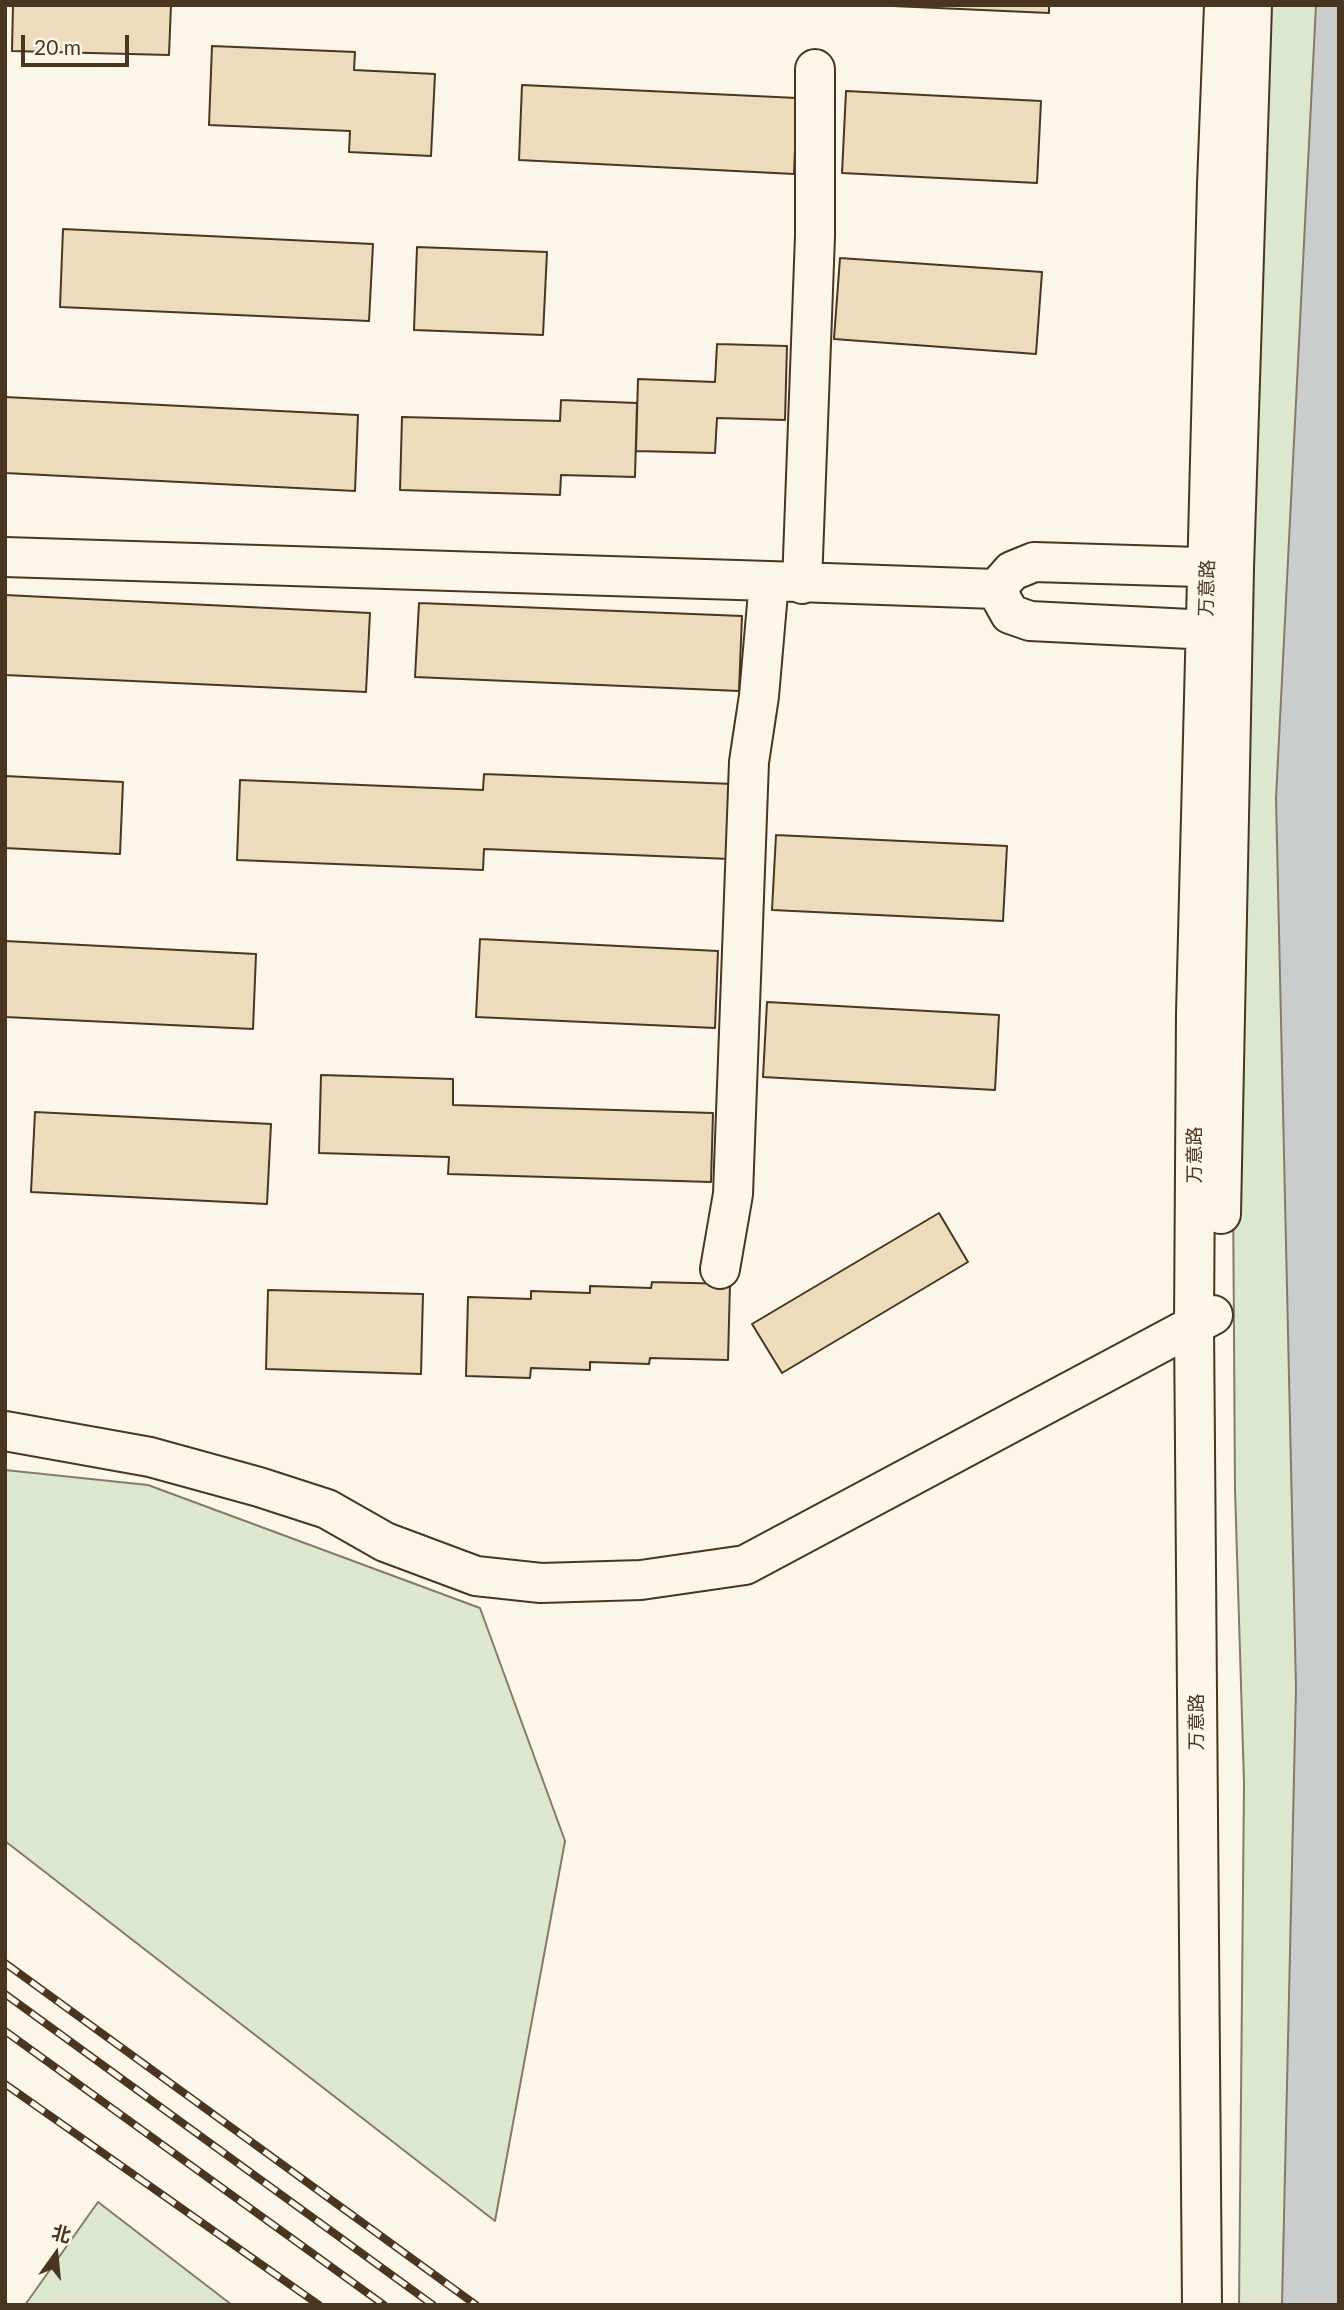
<!DOCTYPE html>
<meta charset="utf-8">
<style>
body{margin:0}
#map{position:relative;width:1344px;height:2310px;overflow:hidden;background:#fbf6e9;font-family:Lato,"Noto Sans SC",sans-serif}
canvas{display:block}
.frame{position:absolute;inset:0;border:7px solid #4a3520;pointer-events:none}
.north{position:absolute;left:21px;top:2219px;width:70px;height:70px;-webkit-text-stroke:5px #fbf6e9;paint-order:stroke;rotate:15deg;font-size:19px;font-weight:700;line-height:28px;text-align:center;color:#4a3520}
.north::after{content:'';display:block;margin:auto;width:24px;height:32px;background:#4a3520;clip-path:polygon(50% 0,100% 100%,50% 72%,0 100%)}
.scale{position:absolute;left:21px;top:35px;width:108px;height:32px;box-sizing:border-box;border:4px solid #4a3520;border-top:0;padding-left:9px;font-size:21px;line-height:24px;white-space:nowrap;color:#4a3520;-webkit-text-stroke:5px #fbf6e9;paint-order:stroke}
</style>
<div id="map">
<canvas width="1344" height="2310"></canvas>
<div class="frame"></div>
<div class="north">北</div>
<div class="scale">20 m</div>
</div>
<script>
const ctx = document.querySelector('canvas').getContext('2d');
ctx.lineJoin = 'round';
function fill(path, color) { ctx.fillStyle = color; ctx.fill(path, 'evenodd'); }
const poly = rows => new Path2D(rows.map(r => 'M' + r).join(''));
function trace(path, color, width, dash) { ctx.strokeStyle = color; ctx.lineWidth = width; ctx.lineCap = dash ? 'butt' : 'round'; ctx.setLineDash(dash || []); ctx.stroke(path); }
function label(font, color, halo, rows, align = 'center') {
  ctx.font = font + ' Lato,"Noto Sans SC",sans-serif'; ctx.lineWidth = 5; ctx.setLineDash([]); ctx.textBaseline = 'middle'; ctx.strokeStyle = halo; ctx.fillStyle = color; for (const [text, x, y, turn = 0] of rows) {
    ctx.save(); ctx.translate(x, y); ctx.rotate((+turn || 0) * Math.PI / 180); ctx.textAlign = isNaN(turn) ? turn : align; if (halo) ctx.strokeText(text, 0, 0); ctx.fillText(text, 0, 0); ctx.restore();
  }
}
const green = poly([
 [1269,5,1339,5,1339,2305,1239,2305,1244,1783,1235,1489,1233,1187,1269,5],
 [5,1470,148,1485,480,1608,565,1841,495,2221,5,1841,5,1470],
 [98,2202,232,2305,25,2305,98,2202]
]);
const water = poly([
 [1316,5,1339,5,1339,2305,1282,2305,1296,1688,1276,798,1316,5]
]);
const building = poly([
 [13,5,171,5,169,55,12,51,13,5],
 [871,5,1049,5,1049,13,871,5],
 [212,46,355,52,354,70,435,74,431,156,349,152,350,131,209,125,212,46],
 [522,85,797,98,794,174,519,160,522,85],
 [846,91,1041,101,1037,183,842,173,846,91],
 [63,229,373,244,369,321,60,307,63,229],
 [417,247,547,252,543,335,414,330,417,247],
 [840,258,1042,272,1036,354,834,339,840,258],
 [717,344,787,346,785,420,717,418,715,453,636,451,638,379,715,382,717,344],
 [5,397,358,415,355,491,5,473,5,397],
 [561,400,637,403,635,477,561,475,560,495,400,490,402,417,560,421,561,400],
 [5,595,370,613,366,692,5,675,5,595],
 [419,603,742,616,739,691,415,677,419,603],
 [484,774,733,784,730,859,484,849,483,870,237,860,240,780,483,790,484,774],
 [5,776,123,782,120,854,5,848,5,776],
 [776,835,1007,846,1003,921,772,910,776,835],
 [480,939,718,951,715,1028,476,1017,480,939],
 [5,941,256,954,253,1029,5,1017,5,941],
 [767,1002,999,1015,995,1090,763,1077,767,1002],
 [321,1075,453,1079,453,1105,713,1113,711,1182,448,1174,449,1157,319,1153,321,1075],
 [35,1112,271,1124,267,1204,31,1192,35,1112],
 [939,1213,968,1262,782,1373,752,1324,939,1213],
 [652,1282,730,1284,728,1360,650,1358,649,1364,590,1362,590,1370,531,1368,530,1378,466,1376,468,1297,531,1299,531,1291,590,1293,590,1286,651,1288,652,1282],
 [268,1290,423,1294,421,1374,266,1369,268,1290]
]);
const minor = poly([
 [5,557,769,581],
 [802,584,815,236,815,69],
 [996,589,1010,614,1030,621,1230,631],
 [1221,1214,1234,568,1252,5],
 [720,1269,733,1194,749,762,759,696,769,581,996,589,1012,571,1034,562,1232,568],
 [5,1431,150,1457,259,1487,327,1509,385,1542,476,1576,541,1583,641,1580,745,1565,1213,1315],
 [1202,2305,1194,1325,1196,1014,1217,184,1224,5]
]);
const rail = poly([
 [5,1963,476,2305],
 [5,1994,433,2305],
 [5,2031,384,2305],
 [5,2084,319,2305]
]);
const streetNames = [
 ["万意路",1207,588,-88],
 ["万意路",1195,1155,-90],
 ["万意路",1197,1722,-90]
];
fill(green, '#dce7d0');
trace(green, '#887966', 2);
fill(water, '#c9cecd');
trace(water, '#887966', 2);
fill(building, '#ecdcbc');
trace(building, '#4a3520', 2);
trace(minor, '#4a3520', 42);
trace(minor, '#fbf6e9', 38);
trace(rail, '#4a3520', 8);
trace(rail, '#fbf6e9', 5, [16]);
label('19px', '#4a3520', '#fbf6e9', streetNames);
</script>
